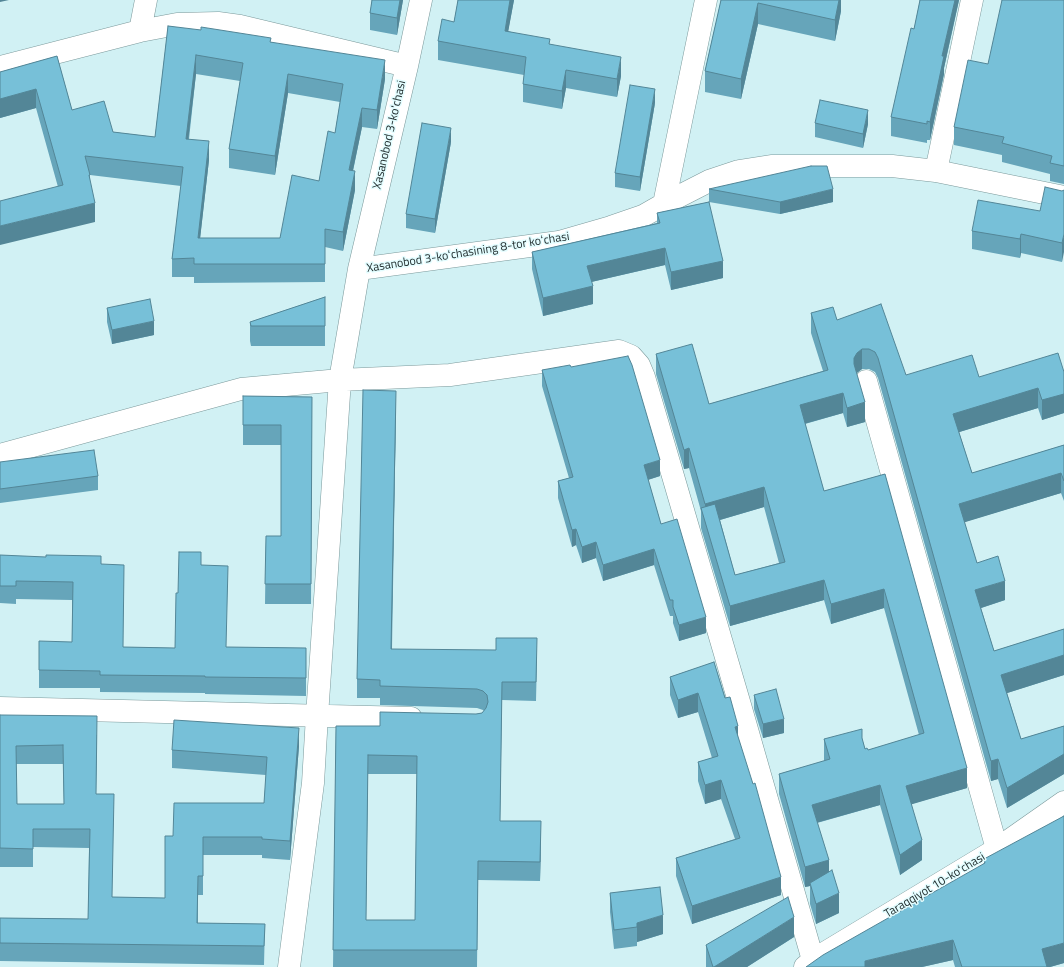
<!DOCTYPE html>
<meta charset="utf-8">
<style>
body{margin:0}
canvas{display:block;background:#d1f1f4}
</style>
<canvas width="1064" height="967"></canvas>
<script>
const ctx = document.querySelector('canvas').getContext('2d');
ctx.lineJoin = 'round';
const poly = rows => new Path2D(rows.map(r => 'M' + r).join(''));
function trace(path, color, width, dash) { ctx.strokeStyle = color; ctx.lineWidth = width; ctx.lineCap = dash ? 'butt' : 'round'; ctx.setLineDash(dash || []); ctx.stroke(path); }
function fill(path, color) { ctx.fillStyle = color; ctx.fill(path, 'evenodd'); }
function label(font, color, halo, rows, align = 'center') {
  ctx.font = font + ' "Titillium Web",sans-serif'; ctx.lineWidth = 3; ctx.setLineDash([]); ctx.textBaseline = 'middle'; ctx.strokeStyle = halo; ctx.fillStyle = color; for (const [text, x, y, turn = 0] of rows) {
    ctx.save(); ctx.translate(x, y); ctx.rotate((+turn || 0) * Math.PI / 180); ctx.textAlign = isNaN(turn) ? turn : align; if (halo) ctx.strokeText(text, 0, 0); ctx.fillText(text, 0, 0); ctx.restore();
  }
}
const minor = poly([
 [140,31,146,0],
 [0,67,140,31,177,24,218,23,240,26,407,66],
 [936,171,972,0],
 [664,204,706,0],
 [359,269,559,242,611,227,643,216,664,204,709,181,739,171,771,166,892,166,936,171,1064,197],
 [866,381,997,849],
 [0,455,241,389,340,380,450,375,619,351,631,356,639,365,644,377,740,705,813,960],
 [0,708,411,718],
 [289,967,313,783,317,716,340,380,359,269,407,66,421,0],
 [805,967,813,960,997,849,1064,802]
]);
const wall = poly([
 [372,0,403,0,397,35,370,30,370,13],
 [458,0,514,0,508,31,550,44,621,76,617,97,566,88,562,109,523,102,523,84,524,75,438,60,438,41,454,22],
 [721,0,841,0,841,11,835,41,758,24,741,99,705,92,705,71],
 [920,0,959,0,944,68,944,74,930,140,927,140,927,143,891,136,891,117,914,29],
 [1064,0,1064,184,1050,181,1050,174,1002,162,1002,155,954,145,954,127,988,64],
 [168,26,271,42,385,79,377,129,362,127,353,171,355,190,343,251,325,247,325,282,194,283,194,277,172,277,172,259,181,186,90,175,90,183,95,222,58,187,36,108,0,118,0,72,57,56,72,110,113,132,155,137],
 [196,74,240,81,229,149,229,168,275,175,288,93,340,102,335,133,319,181,280,238,200,238,209,160,189,139],
 [655,103,640,191,615,187,615,173],
 [815,123,868,124,863,148,815,137],
 [451,142,435,233,406,228,406,214],
 [709,189,833,202,780,214,709,202,723,278,671,290,665,265,591,282,593,304,543,316,532,269,532,252,657,223,657,213,709,202],
 [1064,190,1062,262,1021,253,1020,258,972,249,972,231,1040,211,1062,191],
 [325,297,325,346,251,346,250,341,250,322],
 [107,308,154,335,112,344,107,322],
 [811,313,837,320,906,375,979,377,1064,372,1064,413,1042,420,1038,408,959,432,972,473,1064,445,1064,501,1061,493,964,522,977,563,1005,600,981,608,994,651,1064,629,1064,675,1007,693,1021,739,1064,726,1064,774,1007,808,998,779,991,781,878,378,875,372,869,369,862,369,856,373,865,422,847,427,843,413,805,424,824,491,885,474,967,788,911,804,922,860,900,875,880,805,817,823,839,913,816,924,810,904,810,886,805,887,779,794,779,774,824,761,824,739,862,738,865,749,868,750,919,735,884,608,831,624,824,600,730,626,701,528,701,511,689,468,684,469,656,374,656,354,709,404,823,371,811,333],
 [764,507,779,563,735,575,720,520],
 [571,367,660,476,648,480,661,524,706,633,679,641,673,623,673,616,670,616,654,565,603,581,596,558,582,563,576,545,572,547,558,498,558,481,569,478,542,386,542,370],
 [243,396,312,397,311,604,265,604,266,536,281,536,281,445,243,445],
 [396,409,392,649,537,657,536,701,502,700,500,821,541,840,540,881,478,880,477,967,333,967,336,726,380,726,476,714,482,713,484,711,483,710,477,708,380,705,380,698,357,698,357,679],
 [368,774,417,774,415,920,366,920],
 [0,462,98,476,98,490,0,503],
 [0,555,101,564,123,647,175,648,178,593,201,565,226,647,306,648,306,696,205,694,205,693,100,692,100,688,39,688,39,670,72,642,72,600,16,599,16,604,0,603],
 [714,662,738,738,781,895,692,924,676,876,676,858,735,839,721,799,705,804,698,781,698,762,712,758,698,712,678,718,670,695,670,677],
 [754,695,784,733,763,738,754,709],
 [0,715,97,735,96,794,112,897,165,898,173,836,264,803,266,775,172,768,172,750,299,746,290,860,262,858,262,855,203,855,203,895,198,895,198,923,265,924,264,965,0,961,0,918,88,919,89,848,33,847,33,867,0,867],
 [16,764,63,764,64,804,17,804],
 [984,859,1064,963,1050,967,955,967,953,960,922,967,984,863],
 [610,893,663,934,637,942,637,946,614,949,610,912],
 [794,937,747,967,706,967,706,945]
]);
const shadedWall = poly([
 [0,0,9,0,0,2],
 [400,0,403,0,397,35,397,18],
 [510,0,514,0,505,49,505,31],
 [839,0,841,0,841,11,835,41,835,20],
 [955,0,959,0,944,68,944,74,930,140,930,122,942,56],
 [758,3,758,24,741,99,741,79],
 [196,55,196,74,186,158,186,139],
 [621,57,621,76,617,97,617,79],
 [385,60,385,79,377,129,377,110],
 [566,70,566,88,562,109,562,91],
 [288,74,288,93,275,175,275,156],
 [36,89,36,108,0,118,0,99],
 [655,89,655,103,640,191,640,177],
 [362,108,362,127,349,189,349,170],
 [868,110,868,124,863,148,863,134],
 [451,128,451,142,435,233,435,219],
 [209,141,209,160,198,257,198,238],
 [355,171,355,190,343,251,343,232],
 [833,189,833,202,780,214,780,202],
 [95,203,95,222,0,245,0,226],
 [1021,234,1021,253,1020,258,1020,239],
 [1064,234,1064,252,1062,262,1062,243],
 [665,248,665,265,587,283,587,266],
 [723,261,723,278,671,290,671,272],
 [593,286,593,304,543,316,543,298],
 [154,321,154,335,112,344,112,330],
 [862,349,862,369,857,373,854,378,854,358,857,353],
 [1038,388,1038,408,953,434,953,414],
 [396,391,396,409,391,667,391,649],
 [843,393,843,413,800,425,800,405],
 [1064,394,1064,413,1042,420,1042,400],
 [865,402,865,422,847,427,847,408],
 [689,448,689,468,684,469,684,450],
 [660,460,660,476,644,481,644,465],
 [1061,473,1061,493,959,524,959,504],
 [764,487,764,507,706,524,705,521,705,504],
 [576,529,576,545,572,547,572,530],
 [596,542,596,558,582,563,582,547],
 [654,549,654,565,603,581,603,565],
 [824,580,824,600,730,626,730,606],
 [1005,581,1005,600,975,610,975,590],
 [884,589,884,608,831,624,831,604],
 [706,617,706,633,679,641,679,625],
 [1064,655,1064,675,1001,695,1001,675],
 [698,693,698,712,678,718,678,700],
 [784,719,784,733,763,738,763,724],
 [738,726,738,745,735,727],
 [299,728,299,746,290,860,290,841],
 [1064,754,1064,774,1007,808,1007,788],
 [998,759,998,779,991,781,991,761],
 [967,768,967,788,906,806,906,786],
 [721,780,721,799,705,804,705,785],
 [880,785,880,805,812,824,812,805],
 [541,821,541,840,540,881,540,862],
 [922,840,922,860,900,875,900,855],
 [829,860,829,880,810,883,810,886,805,887,805,867],
 [781,877,781,895,692,924,692,906],
 [839,893,839,913,816,924,816,904],
 [663,915,663,934,637,942,637,923],
 [794,917,794,937,747,967,714,967],
 [953,940,953,960,922,967,865,967,865,961],
 [1064,943,1064,963,1050,967,1042,967,1042,949]
]);
const building = poly([
 [372,0,400,0,397,18,370,13,372,0],
 [458,0,510,0,505,31,550,39,549,44,621,57,617,79,566,70,562,91,523,84,526,57,438,41,442,19,454,22,458,0],
 [721,0,839,0,835,20,758,3,741,79,705,71,721,0],
 [920,0,955,0,942,56,944,56,930,122,927,121,927,124,891,117,911,28,914,29,920,0],
 [1002,0,1064,0,1064,166,1050,163,1052,156,1002,143,1004,137,954,127,968,60,988,64,1002,0],
 [168,26,201,30,201,27,271,38,270,42,385,60,377,110,362,108,349,170,355,171,343,232,325,229,325,264,194,264,194,258,172,259,183,167,85,156,90,175,89,175,95,203,0,226,0,201,63,185,36,89,0,99,0,72,57,56,72,110,104,101,113,132,155,137,168,26],
 [196,55,243,63,229,149,275,156,288,74,343,84,335,133,328,131,319,181,292,175,280,238,198,238,209,141,186,139,196,55],
 [630,85,655,89,640,177,615,173,630,85],
 [820,100,868,110,863,134,815,123,820,100],
 [422,123,451,128,435,219,406,214,422,123],
 [811,166,827,166,833,189,780,202,709,189,811,166],
 [1045,187,1062,191,1064,190,1064,234,1062,243,1021,234,1020,239,972,231,978,200,1040,211,1045,187],
 [709,202,723,261,671,272,665,248,587,266,593,286,543,298,532,252,660,223,657,213,709,202],
 [325,297,325,326,251,326,250,322,325,297],
 [150,299,154,321,112,330,107,308,150,299],
 [881,304,906,375,972,355,979,377,1058,353,1064,372,1064,394,1042,400,1038,388,953,414,972,473,1064,445,1064,481,1061,473,959,504,977,563,998,556,1005,581,975,590,994,651,1064,629,1064,655,1001,675,1021,739,1064,726,1064,754,1007,788,998,759,991,761,878,358,875,352,869,349,862,349,857,353,854,358,854,364,865,402,847,408,843,393,800,405,824,491,885,474,967,768,906,786,922,840,900,855,880,785,812,805,829,860,805,867,779,774,830,759,824,739,862,729,862,738,865,749,867,748,868,750,924,733,884,589,831,604,824,580,730,606,701,508,715,504,735,575,785,562,764,487,705,504,689,448,684,450,656,354,692,344,709,404,828,370,811,313,833,307,837,320,881,304],
 [628,356,632,365,660,460,644,465,661,524,677,519,706,617,679,625,673,607,673,600,670,600,654,549,603,565,596,542,582,547,576,529,572,530,558,481,573,477,542,370,570,365,571,367,628,356],
 [363,390,396,391,391,649,496,650,496,638,537,638,536,682,502,682,500,821,541,821,540,862,478,861,477,950,333,950,336,726,380,726,380,712,476,714,482,713,486,708,488,702,487,695,483,691,477,689,380,686,380,680,357,679,363,390],
 [368,755,417,756,415,920,366,920,368,755],
 [243,396,312,397,311,584,265,584,266,536,281,536,281,425,243,425,243,396],
 [94,450,98,476,0,489,0,462,94,450],
 [179,552,201,552,201,565,228,566,226,647,306,648,306,678,205,677,205,676,100,675,100,671,39,670,39,641,72,642,73,582,16,581,16,586,0,586,0,555,46,557,46,555,101,556,101,564,124,565,123,647,175,648,176,593,178,593,179,552],
 [714,662,725,698,730,697,738,726,735,727,753,784,755,783,781,877,692,906,676,858,740,838,721,780,705,785,698,762,718,756,698,693,678,700,670,677,714,662],
 [776,689,784,719,763,724,754,695,776,689],
 [0,715,97,716,96,794,114,794,112,897,165,898,165,836,173,836,174,803,264,803,267,757,172,750,174,720,299,728,290,841,262,839,262,837,203,837,203,876,198,876,197,923,265,924,264,946,0,943,0,918,88,919,90,829,33,829,33,849,0,848,0,715],
 [63,745,64,804,17,804,16,746,63,745],
 [1064,816,1064,943,1042,949,1047,967,962,967,953,940,865,961,865,967,806,967,823,955,985,863,984,859,1064,816],
 [832,870,839,893,816,904,810,883,832,870],
 [660,887,663,915,637,923,637,927,614,930,610,893,660,887],
 [788,897,794,917,714,967,713,967,706,945,788,897]
]);
const streetNames = [
 ["Xasanobod 3-koʻchasi",390,135,-77],
 ["Xasanobod 3-koʻchasining 8-tor koʻchasi",468,253,-9],
 ["Taraqqiyot 10-koʻchasi",935,886,-31]
];
trace(minor, '#7b999b', 23);
trace(minor, '#fff', 22);
fill(wall, '#66a5ba');
fill(shadedWall, '#538697');
fill(building, '#77c0d8');
trace(building, '#538697', 1);
label('12px', '#232f30', '#e3fdff', streetNames);
</script>
